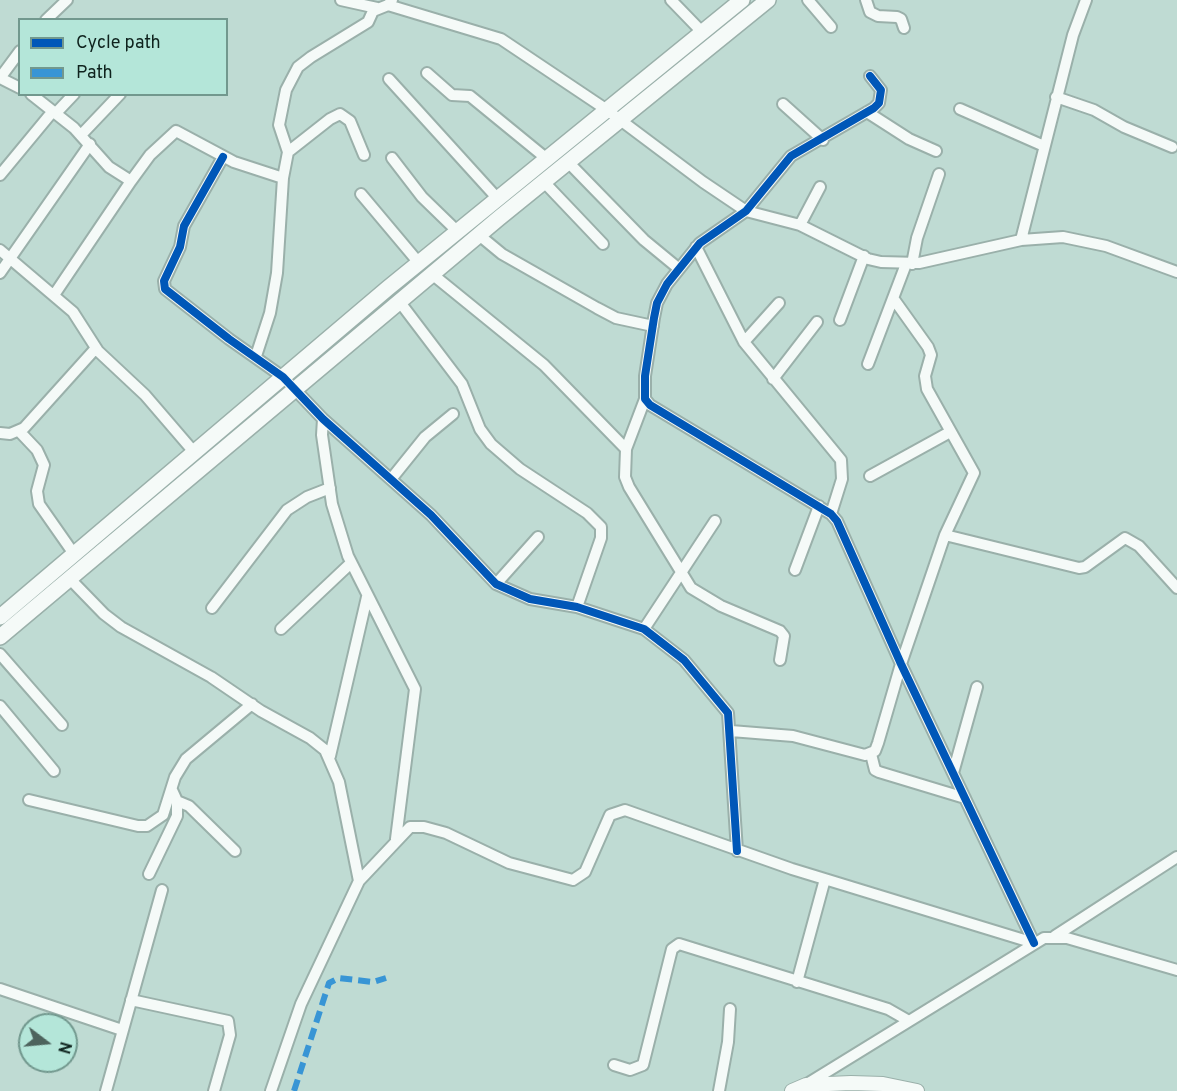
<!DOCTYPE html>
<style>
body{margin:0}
#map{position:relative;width:1177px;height:1091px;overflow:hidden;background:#bfdbd3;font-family:Overpass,sans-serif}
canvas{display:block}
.legend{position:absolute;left:18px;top:18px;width:210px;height:78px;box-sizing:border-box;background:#b4e6d9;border:2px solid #72988e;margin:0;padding:8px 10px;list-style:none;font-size:18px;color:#0f231e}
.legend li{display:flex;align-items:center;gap:12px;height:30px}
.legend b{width:30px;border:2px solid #72988e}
.north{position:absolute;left:18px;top:1013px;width:60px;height:60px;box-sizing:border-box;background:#b4e6d9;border:2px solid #72988e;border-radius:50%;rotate:106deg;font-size:16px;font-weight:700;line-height:24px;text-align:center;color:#0f231e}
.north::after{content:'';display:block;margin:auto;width:21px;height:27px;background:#4d635d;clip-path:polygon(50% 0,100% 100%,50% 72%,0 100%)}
</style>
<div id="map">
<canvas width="1177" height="1091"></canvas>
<ul class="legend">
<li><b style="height:8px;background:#0057b8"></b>Cycle path</li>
<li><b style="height:8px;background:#3895d5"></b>Path</li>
</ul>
<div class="north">N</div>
</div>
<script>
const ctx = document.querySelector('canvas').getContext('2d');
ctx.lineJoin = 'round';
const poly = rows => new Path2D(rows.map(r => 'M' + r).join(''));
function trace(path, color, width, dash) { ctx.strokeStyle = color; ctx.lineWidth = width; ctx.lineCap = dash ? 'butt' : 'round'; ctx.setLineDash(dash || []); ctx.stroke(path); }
const minor = poly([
 [341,0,377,8],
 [671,0,703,33],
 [808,0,831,27],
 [866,0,870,12,878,16,897,17,901,19,904,28],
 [388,5,501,39,607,110,703,182,746,211,800,225,868,259,881,262,919,263,1021,240,1063,237,1106,246,1177,272],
 [46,20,67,0],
 [427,73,452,95,470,96,547,159],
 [870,76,881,90,879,103,874,108,791,156,746,211,700,243,667,284,657,303,654,318,645,376,645,399,650,405,831,514,837,521,901,664,1034,943],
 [0,78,20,51],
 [0,78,20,88],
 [389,79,498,199],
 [31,94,74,128,109,167,131,181],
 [1056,97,1094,110,1124,127,1172,147],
 [783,104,823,140],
 [960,109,1044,146],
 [867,112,909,139,936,151],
 [56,113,74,94],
 [81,135,120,94],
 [288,152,330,119,340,114,350,121,364,155],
 [223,157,184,226,180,247,164,281,165,289,229,339,283,377,323,419,431,515,496,584,530,599,577,607,644,629,684,660,728,713,737,851],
 [392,158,422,197,457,231],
 [568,162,644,240,678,268],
 [0,175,53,111],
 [544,182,603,244],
 [361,194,419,263],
 [800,225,820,187],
 [479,235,502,254,597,308,616,318,653,326],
 [1021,240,1073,35,1086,0],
 [696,247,744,342,841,460,842,479,831,514],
 [0,250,73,312,98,351,145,395,194,452],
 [912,264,917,238,939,174],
 [0,273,90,144],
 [432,274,544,365,626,449],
 [54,295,131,181,150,155,176,131,234,162,283,178],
 [399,301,462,384,480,429,491,444,520,469,587,513,601,527,601,538,577,607],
 [840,320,864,256],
 [744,342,779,303],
 [256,356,270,313,277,273,283,178,288,152,279,125,286,90,298,67,311,57,368,22,373,11,388,5,392,0],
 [868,364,906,264],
 [773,379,817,322],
 [645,399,626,449,625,477,629,487,691,588,721,606,780,631,784,636,780,660],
 [323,419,322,435,332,504,348,556,415,689,396,839],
 [19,431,37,450,44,465,37,491,39,504,74,554],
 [0,433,10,434,24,428,96,348],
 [870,476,950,432],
 [392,478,425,437,453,414],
 [945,535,1079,568,1085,567,1125,538,1139,546,1177,588],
 [795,570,819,506],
 [70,579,104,614,121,627,211,677,261,711,310,738,325,750,339,782,359,881],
 [496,584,538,537],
 [212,608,287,510,307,497,330,488],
 [281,629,351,563],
 [644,629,715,521],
 [0,654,62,725],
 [0,706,54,771],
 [731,731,793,736,865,755,875,751,878,743,901,664,945,535,974,473,927,389,925,376,931,355,928,347,893,298],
 [871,754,875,770,879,772,965,798],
 [330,756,367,597],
 [953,773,977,687],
 [29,800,138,826,147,826,163,815,175,777,186,759,252,704],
 [177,801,189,806,235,851],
 [149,874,177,816,177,801,172,790],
 [1055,936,1177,857],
 [797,982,825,879],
 [0,989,122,1030],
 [131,1000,228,1021,230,1035,214,1091],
 [614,1065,630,1070,643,1065,672,949,679,944,888,1009,909,1021],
 [807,1084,1044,938,1067,938,1177,970],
 [106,1091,162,890],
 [271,1091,301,1004,359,881,410,827,424,827,446,833,509,863,573,880,585,872,610,815,625,810,792,869,1034,943],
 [719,1091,728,1042,730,1009]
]);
const tertiary = poly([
 [792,1091,806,1085,851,1083,883,1084,917,1091]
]);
const secondary = poly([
 [0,617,388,288,742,0],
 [0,637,499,218,768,0]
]);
const quiet = poly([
 [294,1091,329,983,339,978,373,982,386,978]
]);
const cycleway = poly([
 [870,76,881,90,879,103,874,108,791,156,746,211,700,243,667,284,657,303,654,318,645,376,645,399,650,405,831,514,837,521,901,664,1034,943],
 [223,157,184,226,180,247,164,281,165,289,229,339,283,377,323,419,431,515,496,584,530,599,577,607,644,629,684,660,728,713,737,851]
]);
trace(minor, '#9ab0aa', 14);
trace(tertiary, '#9ab0aa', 16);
trace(secondary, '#9ab0aa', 18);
trace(minor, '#f5faf8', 10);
trace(tertiary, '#f5faf8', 14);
trace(secondary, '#f5faf8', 15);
trace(quiet, '#3895d5', 6, [12, 6]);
trace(cycleway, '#0057b8', 8);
</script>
